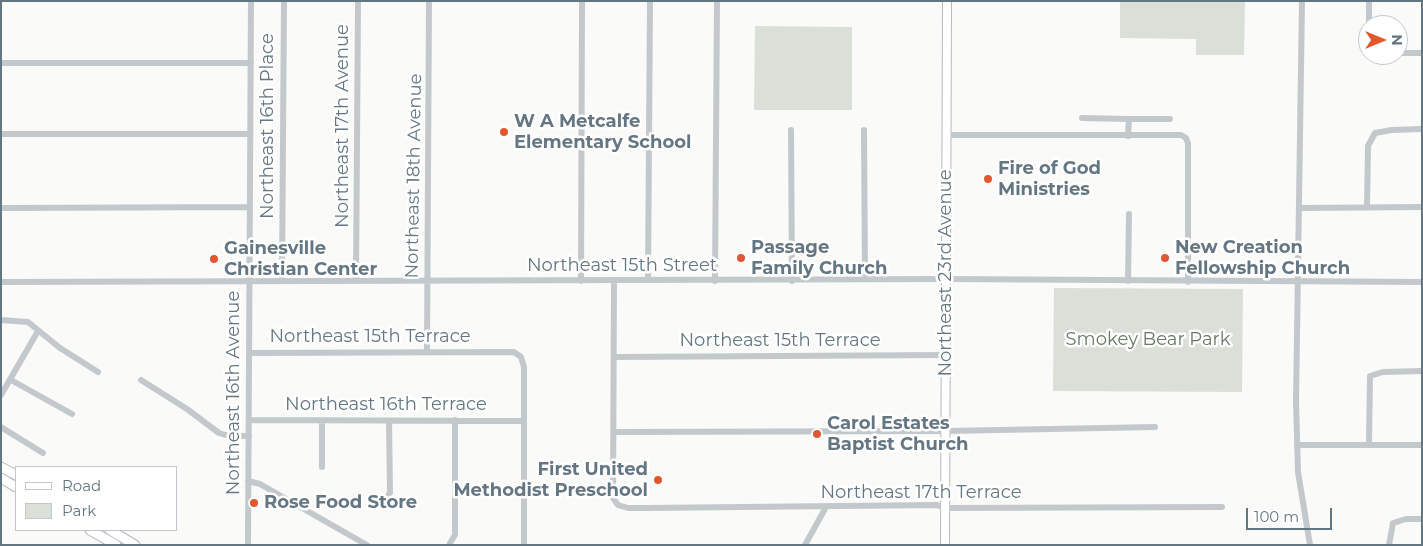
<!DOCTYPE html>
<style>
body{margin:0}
#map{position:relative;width:1423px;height:546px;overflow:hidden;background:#fafaf8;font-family:Montserrat,sans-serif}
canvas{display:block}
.frame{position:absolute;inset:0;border:2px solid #657683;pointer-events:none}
.legend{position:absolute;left:15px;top:466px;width:162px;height:65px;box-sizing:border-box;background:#fff;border:1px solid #c1c8cd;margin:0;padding:6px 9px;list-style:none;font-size:15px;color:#657683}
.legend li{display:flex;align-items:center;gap:10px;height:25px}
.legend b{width:25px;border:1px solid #c1c8cd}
.north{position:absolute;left:1358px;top:15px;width:50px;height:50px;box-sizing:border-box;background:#fff;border:1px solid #c1c8cd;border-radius:50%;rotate:90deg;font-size:14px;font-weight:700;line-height:20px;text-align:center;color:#657683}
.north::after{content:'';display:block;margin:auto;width:18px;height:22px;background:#e4572e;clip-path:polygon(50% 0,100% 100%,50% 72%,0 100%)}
.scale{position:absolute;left:1246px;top:508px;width:86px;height:22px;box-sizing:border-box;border:2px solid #657683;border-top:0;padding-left:6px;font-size:15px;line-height:18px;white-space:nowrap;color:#657683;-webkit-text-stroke:4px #fff;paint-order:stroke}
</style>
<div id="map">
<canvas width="1423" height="546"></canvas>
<div class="frame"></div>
<ul class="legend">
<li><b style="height:6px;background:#fff"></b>Road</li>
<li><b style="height:14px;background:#dadfd7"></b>Park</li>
</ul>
<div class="north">N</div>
<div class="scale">100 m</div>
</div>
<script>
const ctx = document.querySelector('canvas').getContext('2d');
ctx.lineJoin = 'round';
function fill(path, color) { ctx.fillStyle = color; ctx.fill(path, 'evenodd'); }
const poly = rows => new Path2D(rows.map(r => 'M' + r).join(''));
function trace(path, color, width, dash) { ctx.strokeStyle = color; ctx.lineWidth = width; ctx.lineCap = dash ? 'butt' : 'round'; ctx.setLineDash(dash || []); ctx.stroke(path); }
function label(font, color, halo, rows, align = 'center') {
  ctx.font = font + ' Montserrat,sans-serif'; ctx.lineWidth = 5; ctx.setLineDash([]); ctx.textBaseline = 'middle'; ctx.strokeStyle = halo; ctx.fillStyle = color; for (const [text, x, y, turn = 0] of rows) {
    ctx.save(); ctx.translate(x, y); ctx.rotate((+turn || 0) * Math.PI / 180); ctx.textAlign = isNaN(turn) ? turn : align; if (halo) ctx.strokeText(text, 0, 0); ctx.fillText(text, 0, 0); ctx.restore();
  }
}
const green = poly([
 [1120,1,1245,1,1244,55,1196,55,1196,39,1120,38],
 [755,26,852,27,852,110,754,110],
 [1054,288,1243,289,1242,392,1053,391]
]);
const minor = poly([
 [1302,1,1296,402,1298,472,1310,545],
 [1369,1,1369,25],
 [1398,53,1422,53],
 [1,63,251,63],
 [1082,118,1129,119,1128,136],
 [1129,119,1170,119],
 [791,130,792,281],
 [864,130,865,279],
 [1,134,250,134],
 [947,135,1181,135,1186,138,1188,143,1188,282],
 [1367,207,1368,146,1375,133,1392,130,1422,129],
 [1,208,250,207],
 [1301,208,1422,207],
 [614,280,613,498,618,505,628,508,646,508,937,505,945,508,1222,507],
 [648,280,650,1],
 [282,281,284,1],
 [356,281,358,1],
 [581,281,582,1],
 [715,281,717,1],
 [1128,281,1129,214],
 [1,282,946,279,1422,282],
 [1,320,28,322,60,348,98,372],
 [427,352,429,1],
 [249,353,514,352,521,357,524,367,524,545],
 [614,357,946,355],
 [11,380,72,414],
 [141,380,187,409,219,433,229,436,249,436],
 [1,395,38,331],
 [249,420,524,421],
 [1,427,43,453],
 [614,432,946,431,1155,427],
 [1369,444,1370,376,1383,372,1422,371],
 [1297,445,1422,445],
 [322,467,322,421],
 [248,481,260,484,367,545],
 [382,503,390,493,389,421],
 [450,543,455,535,455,420],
 [248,545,251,1],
 [805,545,826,507],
 [1389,545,1393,523,1406,519,1422,519]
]);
const major = poly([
 [945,545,947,1]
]);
const highway = poly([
 [1,467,16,475],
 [1,478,16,487],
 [90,530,116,545],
 [110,530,135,545]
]);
const markers = [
 [504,132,5,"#e4572e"],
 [988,179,5,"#e4572e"],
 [741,258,5,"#e4572e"],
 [1165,258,5,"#e4572e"],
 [214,259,5,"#e4572e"],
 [817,434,5,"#e4572e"],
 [658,480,5,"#e4572e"],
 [254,503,5,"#e4572e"]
];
const poiNames = [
 ["W A Metcalfe",514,122],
 ["Elementary School",514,143],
 ["Fire of God",998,169],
 ["Ministries",998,190],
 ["Passage",751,248],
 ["Family Church",751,269],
 ["New Creation",1175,248],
 ["Fellowship Church",1175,269],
 ["Gainesville",224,249],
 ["Christian Center",224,270],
 ["Carol Estates",827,424],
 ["Baptist Church",827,445],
 ["First United",648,470,"right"],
 ["Methodist Preschool",648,491,"right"],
 ["Rose Food Store",264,503]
];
const streetNames = [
 ["Northeast 16th Place",268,126,-90],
 ["Northeast 17th Avenue",343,126,-90],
 ["Northeast 18th Avenue",414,176,-89],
 ["Northeast 15th Street",622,266],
 ["Northeast 23rd Avenue",946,273,-90],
 ["Northeast 15th Terrace",370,337],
 ["Northeast 15th Terrace",780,341],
 ["Northeast 16th Avenue",234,393,-90],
 ["Northeast 16th Terrace",386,405],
 ["Northeast 17th Terrace",921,493]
];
const parkNames = [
 ["Smokey Bear Park",1148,340]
];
fill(green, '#dadfd7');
trace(major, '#b5babe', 10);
trace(highway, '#b4b9bd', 11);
trace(minor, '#c3c8cc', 6);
trace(major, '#fff', 8);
trace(highway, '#fff', 9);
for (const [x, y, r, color] of markers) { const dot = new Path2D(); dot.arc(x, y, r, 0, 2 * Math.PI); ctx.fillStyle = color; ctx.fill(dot); trace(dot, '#fff', 2); }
label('bold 18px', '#657683', '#fff', poiNames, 'left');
label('18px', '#657683', '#fff', streetNames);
label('18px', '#687a64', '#fff', parkNames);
</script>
